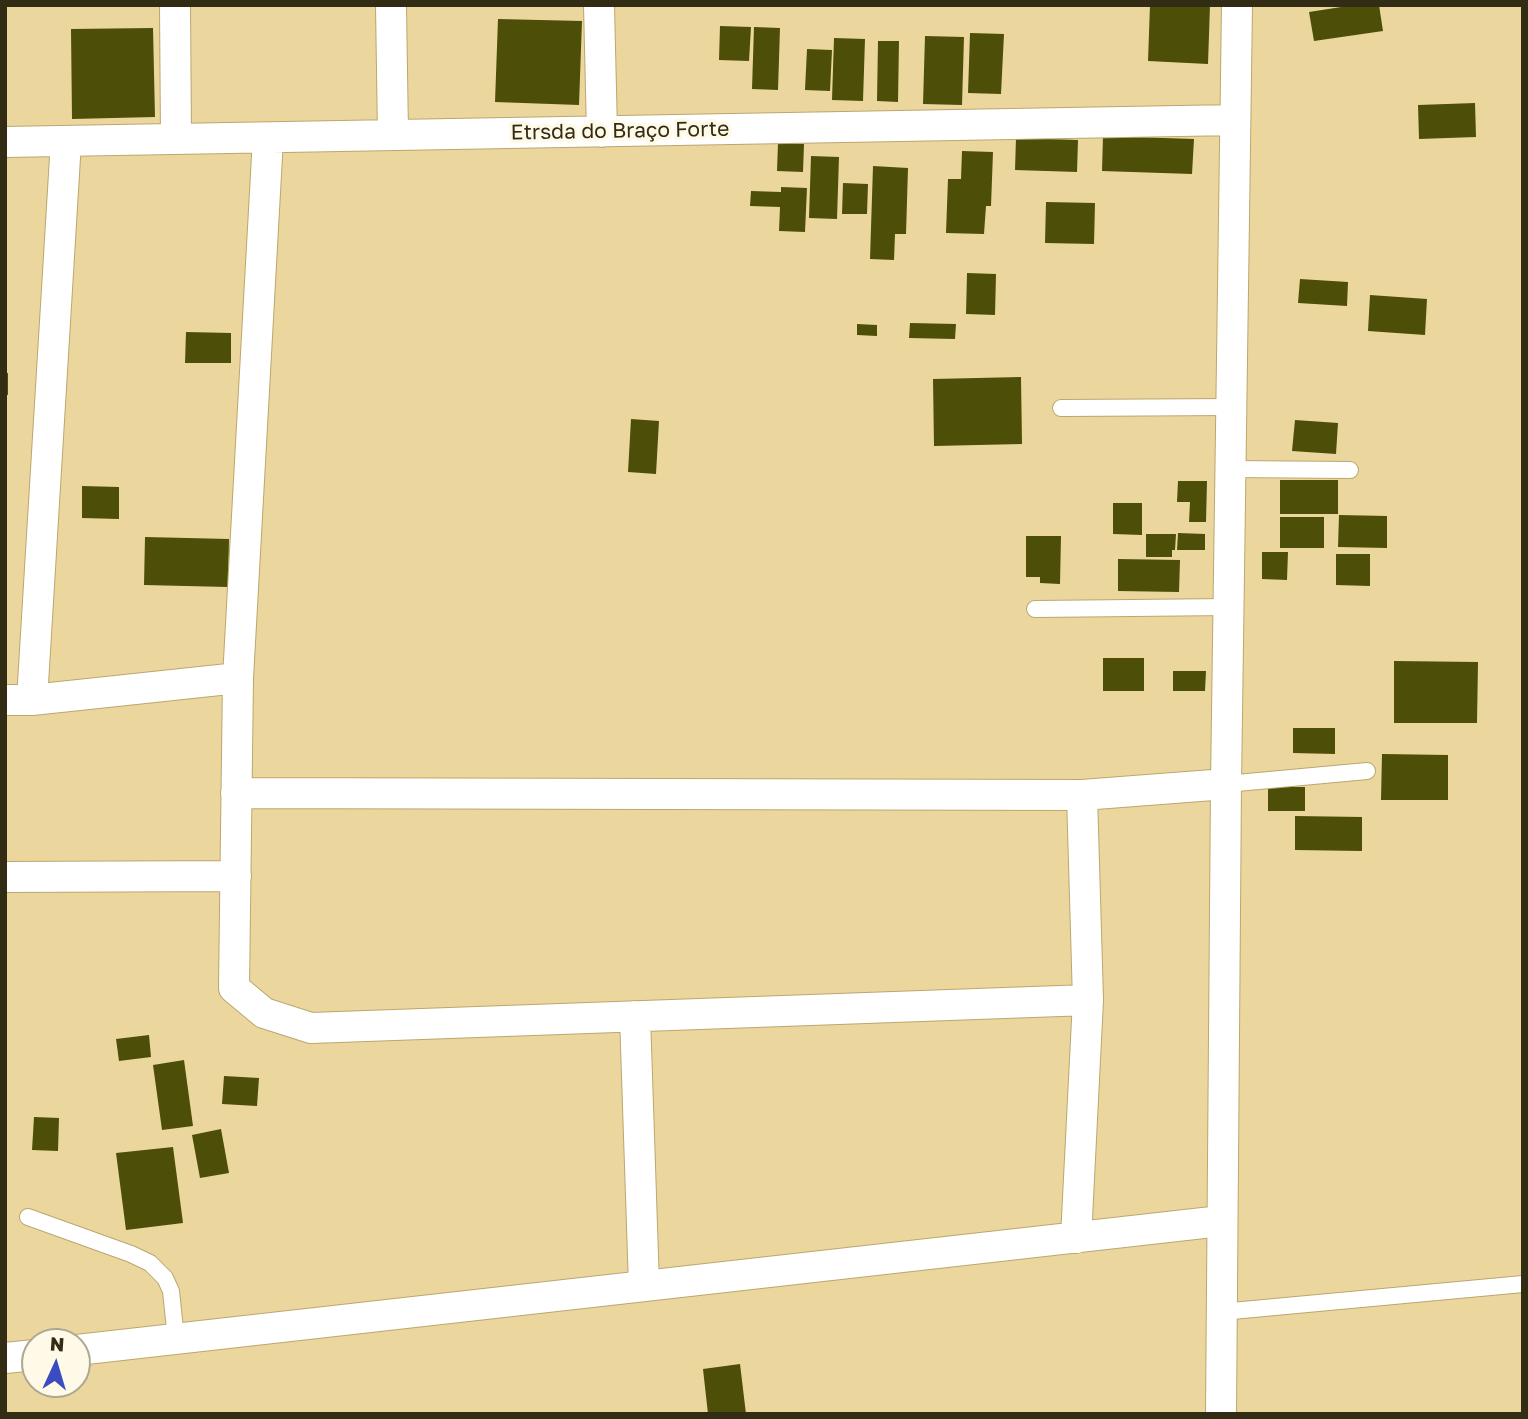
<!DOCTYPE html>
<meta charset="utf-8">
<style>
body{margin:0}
#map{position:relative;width:1528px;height:1419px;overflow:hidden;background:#ebd79d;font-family:"Golos Text",sans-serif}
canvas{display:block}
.frame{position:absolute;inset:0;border:7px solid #332c14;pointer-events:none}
.north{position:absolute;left:21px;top:1328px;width:70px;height:70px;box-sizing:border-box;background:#fff9e8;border:2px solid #ada793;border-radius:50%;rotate:4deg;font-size:19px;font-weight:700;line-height:28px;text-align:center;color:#332c14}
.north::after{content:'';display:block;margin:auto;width:24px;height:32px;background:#3a4cbf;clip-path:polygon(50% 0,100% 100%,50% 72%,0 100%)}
</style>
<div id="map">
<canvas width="1528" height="1419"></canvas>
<div class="frame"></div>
<div class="north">N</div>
</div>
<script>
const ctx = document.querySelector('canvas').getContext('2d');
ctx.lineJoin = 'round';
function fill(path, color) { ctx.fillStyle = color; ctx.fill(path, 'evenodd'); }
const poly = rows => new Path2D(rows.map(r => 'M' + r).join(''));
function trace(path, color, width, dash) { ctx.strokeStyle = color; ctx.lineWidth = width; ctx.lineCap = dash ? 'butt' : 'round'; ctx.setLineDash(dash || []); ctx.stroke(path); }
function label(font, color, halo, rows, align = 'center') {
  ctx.font = font + ' "Golos Text",sans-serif'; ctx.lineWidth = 7; ctx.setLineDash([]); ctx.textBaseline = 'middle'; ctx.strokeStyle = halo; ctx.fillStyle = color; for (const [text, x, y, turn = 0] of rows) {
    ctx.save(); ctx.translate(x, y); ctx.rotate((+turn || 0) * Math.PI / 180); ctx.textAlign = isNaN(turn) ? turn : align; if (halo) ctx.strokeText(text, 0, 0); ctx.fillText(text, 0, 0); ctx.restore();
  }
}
const building = poly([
 [1150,5,1210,5,1208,64,1148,61],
 [1354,5,1379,5,1383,31,1314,41,1309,12],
 [498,19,582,21,579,105,495,102],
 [720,26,751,27,749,61,719,60],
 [754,27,780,28,778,90,752,89],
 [153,28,155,117,72,119,71,29],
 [970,33,1004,34,1001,94,968,93],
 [925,36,964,37,962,105,923,104],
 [834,38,865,39,863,101,832,100],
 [878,41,899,41,898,102,877,101],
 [807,49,832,50,830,91,805,90],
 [1475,103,1476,137,1419,139,1418,105],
 [1103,136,1194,139,1192,174,1102,171],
 [1016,138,1078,140,1077,172,1015,170],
 [778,143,804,144,803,172,777,171],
 [962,151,993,152,991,206,986,206,984,234,946,233,948,179,961,179],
 [811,156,839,157,837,219,809,218],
 [873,166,908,168,906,234,895,234,894,260,870,259],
 [843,183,868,184,867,214,842,214],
 [781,187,807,188,805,232,779,231,780,207,750,206,751,191,781,192],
 [1046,202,1095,203,1094,244,1045,243],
 [967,273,996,274,995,315,966,314],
 [1300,279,1348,282,1347,306,1298,303],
 [1370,295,1427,299,1425,335,1368,331],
 [910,323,956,324,955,339,909,338],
 [857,324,877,325,877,336,857,335],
 [186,332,231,333,231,363,185,363],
 [5,373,8,373,8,395,5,395],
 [1021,377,1022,444,934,446,933,379],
 [631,419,659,421,656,474,628,472],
 [1295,420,1338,423,1336,454,1292,451],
 [1280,480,1338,480,1338,514,1280,514],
 [1178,481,1207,481,1206,522,1189,522,1190,502,1177,502],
 [82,486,119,487,119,519,82,518],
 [1113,503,1142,503,1142,535,1113,534],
 [1339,515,1387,516,1387,548,1338,547],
 [1280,517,1324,517,1324,548,1280,548],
 [1178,533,1205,534,1205,550,1177,550],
 [1146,534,1176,534,1175,550,1172,550,1172,557,1146,557],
 [1026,536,1061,536,1060,584,1040,583,1040,577,1026,577],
 [145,537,229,539,228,587,144,585],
 [1262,552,1288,552,1287,580,1262,579],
 [1336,554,1370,554,1370,586,1336,585],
 [1118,559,1180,560,1179,592,1118,591],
 [1103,658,1144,658,1144,691,1103,691],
 [1394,661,1478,662,1477,723,1394,723],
 [1173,671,1206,671,1205,691,1173,691],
 [1293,728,1335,728,1335,754,1293,753],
 [1382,754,1448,755,1448,800,1381,800],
 [1268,787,1305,787,1305,811,1268,811],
 [1295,816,1362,817,1362,851,1295,850],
 [149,1035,151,1057,119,1061,116,1039],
 [184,1060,193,1126,162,1130,153,1065],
 [224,1076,259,1078,257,1106,222,1104],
 [34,1117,59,1118,58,1151,32,1150],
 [221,1129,229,1173,200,1178,192,1135],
 [173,1147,183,1223,126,1230,116,1153],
 [740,1364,746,1414,708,1414,703,1369]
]);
const lane = poly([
 [1061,408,1231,407],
 [1230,469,1350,470],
 [1035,609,1229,607],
 [1226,784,1367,771],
 [28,1217,131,1254,150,1263,165,1278,171,1291,176,1339],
 [1221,1312,1523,1284]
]);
const street = poly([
 [175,5,176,139],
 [391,5,393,135],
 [599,5,602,132],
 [5,142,1235,120],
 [238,678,234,988,264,1013,311,1028,1088,1000],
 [5,700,32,700,238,678,268,138],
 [32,700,66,141],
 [236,793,1082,795,1226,784],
 [5,877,236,876],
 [635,1016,644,1286],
 [1076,1238,1088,1000,1082,795],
 [77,1350,1221,1221],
 [5,1358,35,1355],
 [1221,1414,1226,784,1237,5]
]);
const streetNames = [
 ["Etrsda do Braço Forte",620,131,-1]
];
fill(building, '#4d4e07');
trace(lane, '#bba76f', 18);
trace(street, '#bba76f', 32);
trace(lane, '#fff', 16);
trace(street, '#fff', 30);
label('21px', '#332c14', '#fff9e8', streetNames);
</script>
